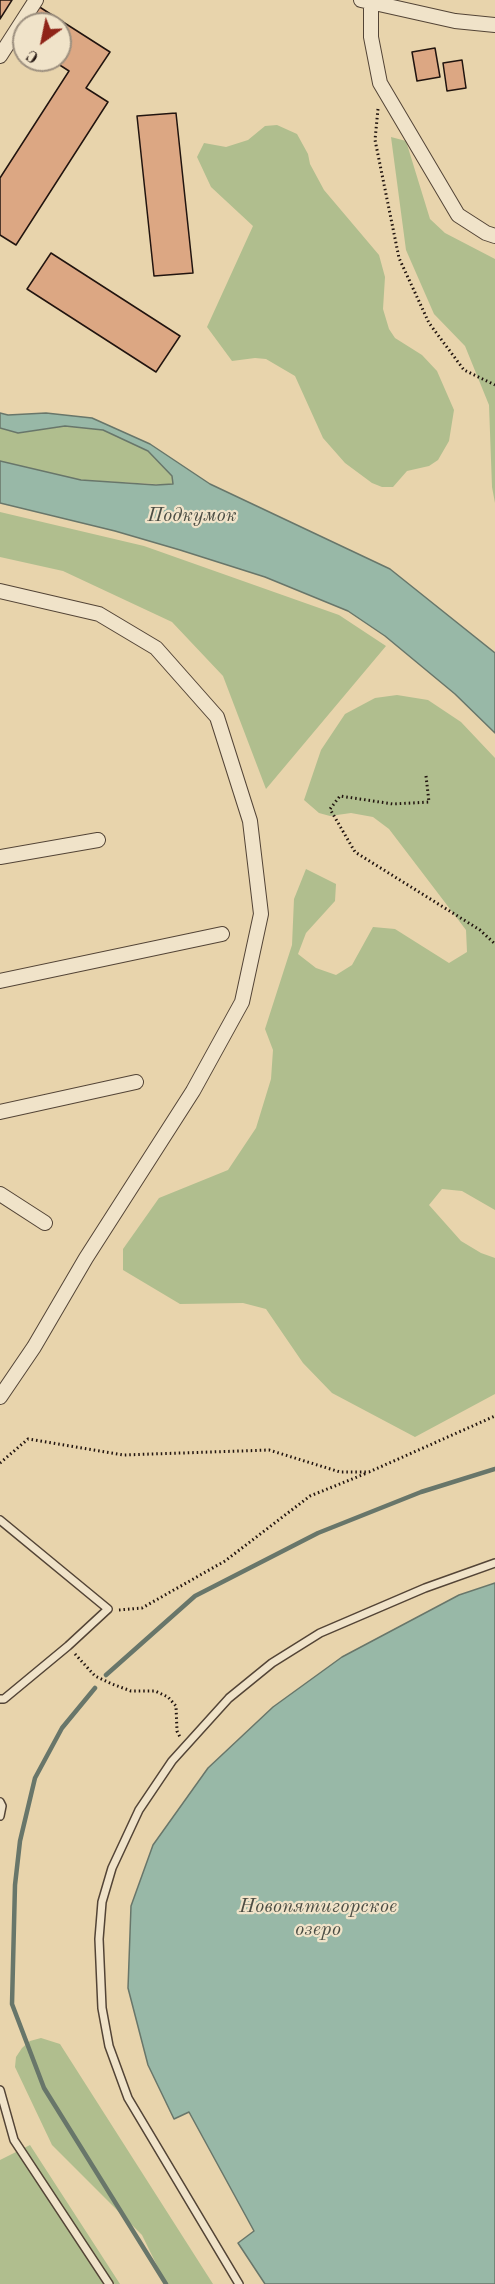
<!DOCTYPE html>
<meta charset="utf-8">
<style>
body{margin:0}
#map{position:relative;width:495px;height:2284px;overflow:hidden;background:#e8d4ac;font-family:"Old Standard TT",serif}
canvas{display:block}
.north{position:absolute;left:12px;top:12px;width:60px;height:60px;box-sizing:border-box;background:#f0e3c9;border:2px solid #9d907f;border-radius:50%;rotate:213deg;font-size:16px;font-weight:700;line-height:24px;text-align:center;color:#21140f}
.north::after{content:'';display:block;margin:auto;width:21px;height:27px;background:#8f2418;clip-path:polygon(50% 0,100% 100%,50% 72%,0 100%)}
</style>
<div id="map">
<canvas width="495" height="2284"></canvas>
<div class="north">С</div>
</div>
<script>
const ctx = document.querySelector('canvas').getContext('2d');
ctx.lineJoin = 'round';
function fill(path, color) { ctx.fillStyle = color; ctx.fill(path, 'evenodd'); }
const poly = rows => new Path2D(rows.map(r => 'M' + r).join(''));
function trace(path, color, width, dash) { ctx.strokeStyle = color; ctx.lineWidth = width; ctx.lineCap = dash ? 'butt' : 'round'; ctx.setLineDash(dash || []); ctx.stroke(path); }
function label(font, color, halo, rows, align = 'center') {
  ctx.font = font + ' "Old Standard TT",serif'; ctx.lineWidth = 4.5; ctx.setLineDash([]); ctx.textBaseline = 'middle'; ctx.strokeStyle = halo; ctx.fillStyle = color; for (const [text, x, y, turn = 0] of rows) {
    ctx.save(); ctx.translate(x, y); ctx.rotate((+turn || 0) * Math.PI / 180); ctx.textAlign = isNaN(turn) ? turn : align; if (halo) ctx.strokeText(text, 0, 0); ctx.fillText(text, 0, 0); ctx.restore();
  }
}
const green = poly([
 [277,125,297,134,308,154,310,164,324,190,379,255,385,277,383,309,389,329,395,338,422,355,437,371,454,410,449,441,438,460,429,466,407,471,393,487,382,487,372,483,345,463,323,438,295,376,266,359,255,358,232,361,207,327,253,226,211,187,197,157,204,143,226,147,248,140,265,126],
 [391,137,406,141,430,219,445,233,495,259,495,503,492,487,489,405,465,346,434,314,406,250],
 [65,426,103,430,148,451,172,476,173,485,81,480,0,461,0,428,18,433],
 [0,512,144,546,339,615,386,646,266,789,223,676,172,622,63,571,0,557],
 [397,695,428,700,461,722,495,758,495,1210,462,1191,442,1189,429,1205,461,1241,481,1253,495,1258,495,1394,415,1437,332,1393,303,1363,266,1309,243,1303,180,1304,123,1270,123,1249,159,1198,228,1170,256,1128,271,1079,273,1050,265,1029,292,945,294,899,306,869,336,884,335,901,306,933,298,954,316,968,336,975,352,965,373,927,395,929,449,963,467,952,466,930,389,829,373,817,351,813,330,816,319,813,304,800,321,750,345,714,375,698],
 [41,2038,60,2044,213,2284,166,2284,142,2235,52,2145,15,2067,16,2057,22,2048,30,2041],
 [30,2145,120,2284,0,2284,0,2160]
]);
const water = poly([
 [0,413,8,415,46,413,92,418,150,444,210,484,390,569,495,653,495,733,455,694,385,636,348,611,265,577,180,550,115,531,0,503,0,461,81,480,156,485,173,484,172,476,148,451,103,430,65,426,18,433,0,428,0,413],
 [495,1583,495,2284,265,2284,238,2243,254,2231,189,2112,174,2119,148,2065,128,1988,131,1906,153,1845,208,1768,273,1707,342,1657,459,1595,495,1583]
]);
const stream = poly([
 [106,1675,195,1596,318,1533,421,1492,495,1469],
 [95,1688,62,1728,35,1778,20,1841,15,1885,12,2004,44,2088,166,2284]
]);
const building = poly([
 [0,0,12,0,0,19,0,0],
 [38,6,110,52,86,88,108,102,16,245,0,235,0,178,69,71,52,60,60,60,60,24,27,24,38,6],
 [435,48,440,77,417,81,412,52,435,48],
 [462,60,466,88,447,91,443,63,462,60],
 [176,113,193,273,154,276,137,116,176,113],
 [51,253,180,336,156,372,27,289,51,253]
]);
const path = poly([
 [378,109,375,140,399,258,429,323,464,370,495,385],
 [426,776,429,802,393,804,340,796,330,809,355,852,480,930,495,944],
 [0,1463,28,1439,123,1455,269,1450,340,1472,369,1472,495,1416],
 [119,1610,142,1608,225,1561,310,1496,367,1473],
 [75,1654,95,1676,112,1684,131,1691,155,1691,168,1697,176,1706,177,1731,180,1737]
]);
const lane = poly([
 [0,1520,108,1609,68,1646,4,1699,0,1699],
 [0,1802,2,1806,0,1816],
 [0,2090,14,2140,109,2284],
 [239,2284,128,2098,109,2046,102,2008,99,1939,102,1902,112,1868,139,1810,172,1761,229,1698,272,1663,320,1633,425,1588,495,1563]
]);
const street = poly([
 [361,0,455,21,495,25],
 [371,3,371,37,380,83,458,215,486,233,495,236],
 [0,56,36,0],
 [0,591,99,614,156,648,217,717,250,821,261,914,242,1002,193,1091,86,1258,34,1347,0,1397],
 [0,857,98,840],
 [0,981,222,934],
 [0,1112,136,1082],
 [0,1194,45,1223]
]);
const waterNames = [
 ["Подкумок",192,516],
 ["Новопятигорское",318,1907],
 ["озеро",318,1930]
];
fill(green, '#b0be8e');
fill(water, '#98b8a7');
trace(water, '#68766a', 1.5);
trace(stream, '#68766a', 4.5);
fill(building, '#dca783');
trace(building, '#21140f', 1.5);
trace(lane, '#534436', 10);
trace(street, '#534436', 16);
trace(path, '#21140f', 3, [1.5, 3]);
trace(lane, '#f0e3c9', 7);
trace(street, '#f0e3c9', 14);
label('italic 20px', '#4b4d44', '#f0e3c9', waterNames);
</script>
